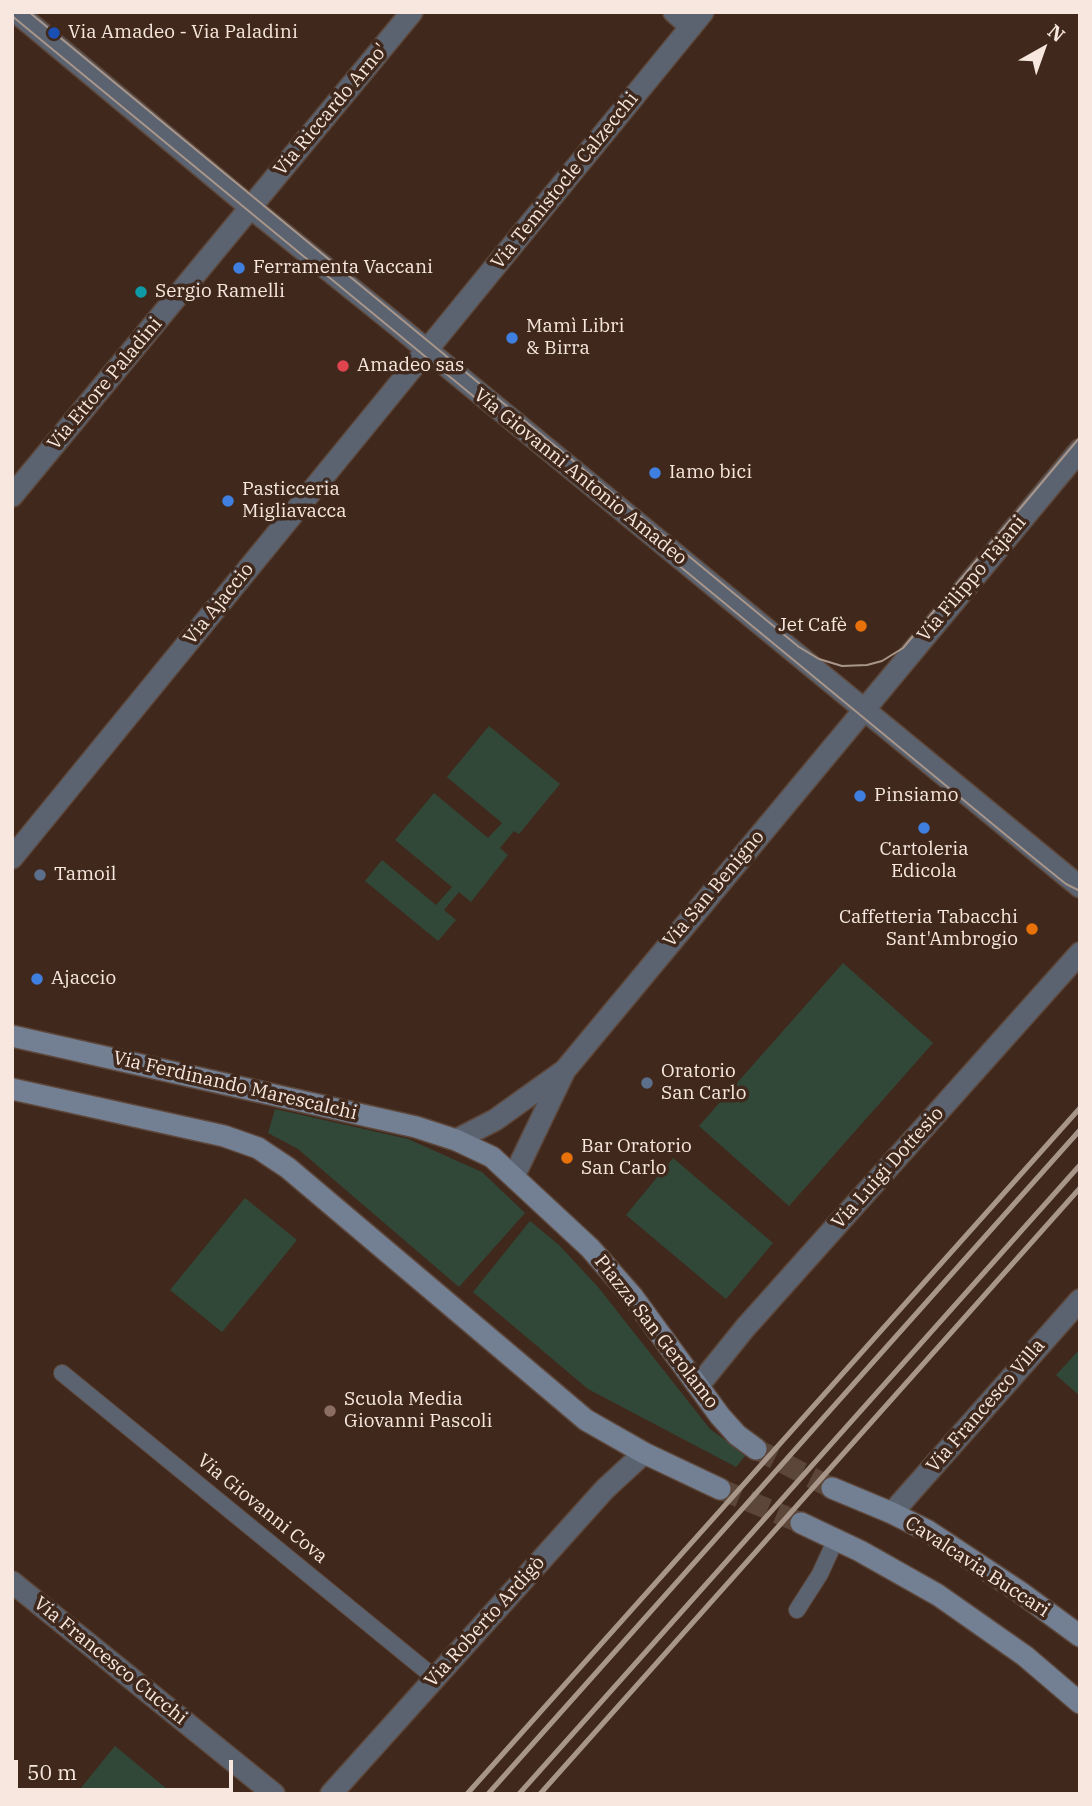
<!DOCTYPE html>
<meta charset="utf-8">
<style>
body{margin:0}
#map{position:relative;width:1092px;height:1806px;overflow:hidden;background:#40291c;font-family:"IBM Plex Serif",serif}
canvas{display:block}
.frame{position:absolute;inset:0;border:14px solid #f7e7de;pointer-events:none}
.north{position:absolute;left:1008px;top:14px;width:70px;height:70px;-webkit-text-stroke:5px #40291c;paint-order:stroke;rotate:40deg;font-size:19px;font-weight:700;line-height:28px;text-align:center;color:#f7e7de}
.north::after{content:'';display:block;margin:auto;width:24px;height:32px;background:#f7e7de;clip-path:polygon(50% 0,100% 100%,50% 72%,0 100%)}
.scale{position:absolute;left:14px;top:1760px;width:219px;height:32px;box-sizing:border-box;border:4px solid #f7e7de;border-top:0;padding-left:9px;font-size:21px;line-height:24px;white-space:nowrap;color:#f7e7de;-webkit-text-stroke:5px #40291c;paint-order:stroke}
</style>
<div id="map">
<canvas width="1092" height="1806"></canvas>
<div class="frame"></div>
<div class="north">N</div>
<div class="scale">50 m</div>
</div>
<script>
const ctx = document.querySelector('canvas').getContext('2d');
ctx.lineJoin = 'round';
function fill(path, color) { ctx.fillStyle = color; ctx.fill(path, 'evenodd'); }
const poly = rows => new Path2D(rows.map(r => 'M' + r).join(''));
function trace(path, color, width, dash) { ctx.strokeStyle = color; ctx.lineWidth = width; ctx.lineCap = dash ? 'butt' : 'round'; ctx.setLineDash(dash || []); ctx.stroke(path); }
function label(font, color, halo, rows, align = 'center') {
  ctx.font = font + ' "IBM Plex Serif",serif'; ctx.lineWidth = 7; ctx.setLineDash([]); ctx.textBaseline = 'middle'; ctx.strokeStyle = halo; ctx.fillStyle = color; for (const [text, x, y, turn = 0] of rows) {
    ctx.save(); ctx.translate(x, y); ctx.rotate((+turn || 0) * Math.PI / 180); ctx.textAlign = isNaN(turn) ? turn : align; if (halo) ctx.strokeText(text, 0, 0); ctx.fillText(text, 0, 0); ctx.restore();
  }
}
const green = poly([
 [489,726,560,784,519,834,514,831,500,848,508,855,471,902,459,892,444,910,456,920,438,941,365,881,382,860,436,905,452,887,395,840,434,793,488,838,502,823,447,777],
 [843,963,933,1043,789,1206,699,1126],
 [275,1109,408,1139,482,1172,525,1213,459,1287,298,1149,268,1133],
 [673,1158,773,1243,726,1299,626,1215],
 [245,1198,297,1240,222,1332,170,1290],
 [530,1221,559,1245,598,1287,710,1429,746,1455,736,1467,588,1389,473,1292],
 [1080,1349,1080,1396,1056,1375],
 [115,1746,173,1794,76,1794]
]);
const secondaryTunnel = poly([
 [756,1449,832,1488],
 [720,1489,801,1523]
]);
const lane = poly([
 [62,1373,435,1678],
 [797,1610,820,1574,836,1539]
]);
const street = poly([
 [16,12,250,207,393,322,1080,887],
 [674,12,691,27],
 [12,496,412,12],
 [12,858,703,12],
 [456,1140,495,1120,565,1070,1080,450],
 [514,1176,564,1072],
 [699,1385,745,1328,1080,953],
 [892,1513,1080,1300],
 [12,1582,274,1794],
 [331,1794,605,1489,644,1453]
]);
const secondary = poly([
 [12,1036,416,1127,456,1140,492,1157,590,1248,633,1297,720,1416,737,1435,756,1449],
 [12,1089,224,1136,258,1148,288,1168,586,1420,644,1453,720,1489],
 [832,1488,892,1513,928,1531,1020,1592,1080,1636],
 [801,1523,860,1551,938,1595,1025,1656,1080,1703]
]);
const tram = poly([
 [29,12,799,647,819,659,842,666,867,665,882,661,903,648,1080,437],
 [12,16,1035,859,1066,884,1080,891]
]);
const rail = poly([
 [467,1794,1080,1108],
 [488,1794,1080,1130],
 [519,1794,1080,1165],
 [540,1794,1080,1188]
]);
const markers = [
 [54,33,7,"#1a4fb4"],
 [239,268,7,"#3f7fe0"],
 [141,292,7,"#0f9aa8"],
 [512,338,7,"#3f7fe0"],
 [343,366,7,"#e0444e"],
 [655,473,7,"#3f7fe0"],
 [228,501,7,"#3f7fe0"],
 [861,626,7,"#e8710a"],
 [860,796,7,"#3f7fe0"],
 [924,828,7,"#3f7fe0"],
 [40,875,7,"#5c6f8a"],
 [1032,929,7,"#e8710a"],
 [37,979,7,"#3f7fe0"],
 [647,1083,7,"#5c6f8a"],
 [567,1158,7,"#e8710a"],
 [330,1411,7,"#8d6e63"]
];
const poiNames = [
 ["Via Amadeo - Via Paladini",68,33],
 ["Ferramenta Vaccani",253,268],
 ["Sergio Ramelli",155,292],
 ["Mamì Libri",526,327],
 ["& Birra",526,349],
 ["Amadeo sas",357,366],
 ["Iamo bici",669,473],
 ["Pasticceria",242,490],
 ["Migliavacca",242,512],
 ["Jet Cafè",847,626,"right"],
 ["Pinsiamo",874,796],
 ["Cartoleria",924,850,"center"],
 ["Edicola",924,872,"center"],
 ["Tamoil",54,875],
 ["Caffetteria Tabacchi",1018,918,"right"],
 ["Sant'Ambrogio",1018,940,"right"],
 ["Ajaccio",51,979],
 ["Oratorio",661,1072],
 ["San Carlo",661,1094],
 ["Bar Oratorio",581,1147],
 ["San Carlo",581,1169],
 ["Scuola Media",344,1400],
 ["Giovanni Pascoli",344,1422]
];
const streetNames = [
 ["Via Riccardo Arno'",331,110,-50],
 ["Via Temistocle Calzecchi",565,181,-51],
 ["Via Ettore Paladini",105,384,-50],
 ["Via Giovanni Antonio Amadeo",580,477,39],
 ["Via Filippo Tajani",972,579,-50],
 ["Via Ajaccio",219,604,-51],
 ["Via San Benigno",714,889,-50],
 ["Via Ferdinando Marescalchi",235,1086,13],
 ["Via Luigi Dottesio",888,1168,-48],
 ["Piazza San Gerolamo",656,1332,52],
 ["Via Francesco Villa",986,1406,-49],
 ["Via Giovanni Cova",262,1509,39],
 ["Cavalcavia Buccari",977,1567,33],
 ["Via Roberto Ardigò",485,1622,-48],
 ["Via Francesco Cucchi",110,1661,39]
];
fill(green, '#314838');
trace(secondaryTunnel, '#5b4639', 21, [21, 10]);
trace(lane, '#5d473b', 18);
trace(street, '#5d473b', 24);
trace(secondary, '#5d473b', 24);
trace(lane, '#5b6370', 16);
trace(street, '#5b6370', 21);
trace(secondary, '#737f93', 21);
trace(tram, '#a9968b', 2);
trace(rail, '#a9968b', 5);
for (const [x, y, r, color] of markers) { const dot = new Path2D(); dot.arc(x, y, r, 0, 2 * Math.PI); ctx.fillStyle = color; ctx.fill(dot); trace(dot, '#40291c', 2.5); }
label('19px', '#f7e7de', '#40291c', poiNames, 'left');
label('19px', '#f7e7de', '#40291c', streetNames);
</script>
